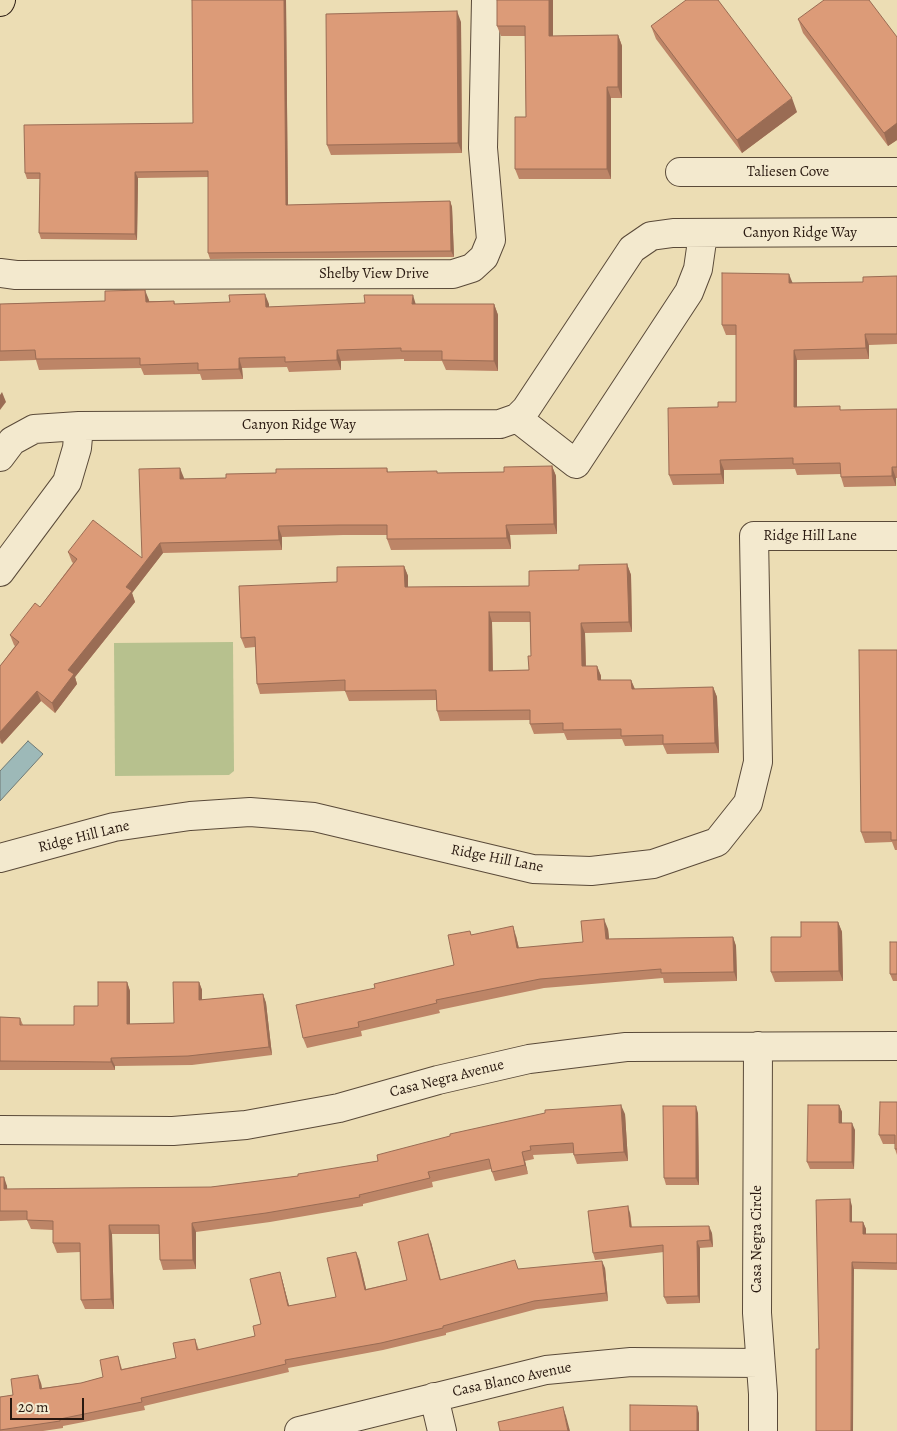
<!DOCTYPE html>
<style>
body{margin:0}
#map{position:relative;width:897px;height:1431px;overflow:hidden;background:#ecddb4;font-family:Alegreya,serif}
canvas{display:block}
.scale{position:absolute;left:10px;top:1398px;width:74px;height:22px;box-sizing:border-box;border:2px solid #291910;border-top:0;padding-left:6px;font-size:15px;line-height:18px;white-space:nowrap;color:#291910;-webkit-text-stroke:4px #f3e9ce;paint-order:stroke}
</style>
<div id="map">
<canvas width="897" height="1431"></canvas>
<div class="scale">20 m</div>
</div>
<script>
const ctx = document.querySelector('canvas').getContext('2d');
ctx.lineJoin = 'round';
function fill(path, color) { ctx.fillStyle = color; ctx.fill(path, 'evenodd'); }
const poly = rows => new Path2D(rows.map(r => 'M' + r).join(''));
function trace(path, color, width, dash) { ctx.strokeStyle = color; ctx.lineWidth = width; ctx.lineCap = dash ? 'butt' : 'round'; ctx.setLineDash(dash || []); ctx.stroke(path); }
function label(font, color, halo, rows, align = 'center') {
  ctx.font = font + ' Alegreya,serif'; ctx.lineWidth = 4; ctx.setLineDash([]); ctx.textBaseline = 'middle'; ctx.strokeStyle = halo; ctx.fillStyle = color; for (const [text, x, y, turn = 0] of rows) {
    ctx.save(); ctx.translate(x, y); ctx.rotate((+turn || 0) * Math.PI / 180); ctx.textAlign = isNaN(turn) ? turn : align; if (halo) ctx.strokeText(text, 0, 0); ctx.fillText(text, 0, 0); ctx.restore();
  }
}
const green = poly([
 [233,642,234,771,229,775,115,776,114,643]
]);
const water = poly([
 [28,741,43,754,0,801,0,771,28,741]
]);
const minor = poly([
 [680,172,897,172],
 [0,273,16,275,453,274,472,268,484,257,491,240,483,148,486,0],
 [517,418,576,464,689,292,698,269,703,234],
 [0,457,12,441,34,429,79,426],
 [0,572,67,482,77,448,79,426,500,424,517,418,526,409,632,249,651,236,673,233,897,232],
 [0,858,114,827,190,816,250,812,314,817,533,869,591,871,653,864,717,842,748,803,758,762,754,536,897,536],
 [758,1046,757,1313,763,1394,763,1431],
 [0,1130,173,1131,246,1125,339,1108,438,1080,529,1059,626,1047,897,1046],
 [434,1397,442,1431],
 [299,1431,546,1370,631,1362,760,1363]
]);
const major = poly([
 [0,2,1,0]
]);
const wall = poly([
 [192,0,286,0,288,205,450,201,452,207,454,257,210,259,208,253,208,177,138,178,137,240,41,239,39,233,40,179,27,179,25,173,193,123],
 [497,0,553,36,618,35,622,46,622,98,611,98,611,179,519,179,515,169,526,117,525,36,501,36,497,26],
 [798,19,897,37,897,140,888,146,803,33],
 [461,22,462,153,331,155,327,145],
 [651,26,797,112,742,153,656,39],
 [897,276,897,344,869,345,869,359,797,360,797,407,842,410,897,409,897,478,896,478,896,486,844,487,841,477,841,474,797,475,795,469,724,470,724,484,673,485,669,475,718,407,736,402,736,335,726,335,722,325,792,283,863,282],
 [149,300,149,301,174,301,175,304,269,304,269,307,416,304,494,304,498,315,498,371,446,370,442,361,404,361,404,359,341,361,341,370,289,372,287,367,242,368,243,379,202,380,200,374,144,375,141,368,39,370,36,360,0,361,0,304],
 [552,466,556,476,557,534,510,535,511,549,391,550,387,539,387,535,343,535,282,537,282,550,163,553,132,593,135,602,75,677,77,684,55,713,41,701,2,744,0,742,0,666,15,646,14,645,10,635,40,607,73,563,72,562,68,552,142,558,184,479,226,478,276,473,387,468,388,472,438,473,504,472],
 [627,564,631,575,632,632,585,633,586,666,597,666,601,676,601,680,631,680,635,689,713,687,717,697,719,753,667,754,663,745,625,746,622,739,567,740,564,733,534,734,530,724,530,720,440,721,437,711,436,700,349,701,345,691,260,694,257,684,255,647,245,648,241,638,337,582,404,566,408,576,408,587,529,586,579,570],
 [492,622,530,622,531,656,529,670,493,671],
 [897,650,897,850,895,850,892,842,865,843,861,832],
 [838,922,842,932,843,981,775,982,771,972,801,937],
 [608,929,609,939,733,937,736,946,737,981,664,983,663,978,544,988,439,1010,440,1013,361,1031,362,1036,307,1048,303,1038,375,988,454,965,471,935,516,936,519,948,583,942],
 [897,942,897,981,893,981,890,974],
 [127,982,130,991,130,1024,174,1023,199,982,202,990,202,1000,263,994,266,1003,272,1055,192,1065,115,1066,115,1070,0,1070,0,1017,20,1018,23,1025,74,1025,98,1006],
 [897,1102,897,1155,895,1149,895,1144,883,1144,879,1135],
 [839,1105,842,1112,842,1123,855,1130,854,1169,810,1169,807,1162],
 [698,1113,699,1185,666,1185,664,1178],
 [625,1114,628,1161,577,1164,573,1153,533,1155,534,1159,525,1161,528,1174,495,1181,491,1169,432,1182,433,1187,363,1204,363,1206,270,1222,196,1232,196,1269,163,1270,160,1260,159,1234,112,1234,114,1309,85,1309,81,1300,80,1252,57,1253,53,1243,53,1230,31,1229,27,1220,0,1221,0,1177,7,1186,7,1189,211,1187,298,1176],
 [852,1206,852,1222,863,1222,866,1229,866,1234,897,1234,897,1270,854,1269,819,1349],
 [630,1213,632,1227,712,1233,713,1247,700,1248,700,1303,667,1304,664,1297,664,1252,595,1260,593,1253],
 [431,1242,441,1280,518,1269,605,1268,608,1301,537,1309,446,1333,446,1335,383,1350,288,1368,289,1372,144,1406,145,1410,63,1426,63,1428,43,1431,0,1431,0,1397,13,1395,41,1383,42,1388,81,1383,103,1377,118,1356,122,1369,176,1358,195,1339,199,1350,255,1336,282,1279,289,1306,336,1297,359,1259,366,1289,407,1280]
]);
const shadedWall = poly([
 [284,0,286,0,288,211,286,205],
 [549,0,553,0,553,46,549,36],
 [457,11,461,22,462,153,458,143],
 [618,35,622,46,622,98,618,87],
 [607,87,611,98,611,179,607,169],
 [792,98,797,112,742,153,737,140],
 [897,123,897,140,888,146,884,133],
 [135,172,138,178,137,240,135,234],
 [450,201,452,207,454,257,451,251],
 [789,274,793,284,789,283],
 [145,290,149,300,150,312,146,302],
 [265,294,269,304,269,317,266,307],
 [413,295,416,305,412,304],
 [494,304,498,315,498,371,494,361],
 [865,334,869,345,869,359,866,348],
 [337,350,341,361,341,370,337,360],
 [794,350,797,360,797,417,794,407],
 [239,358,242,368,243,379,239,369],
 [2,392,6,402,0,410,0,395],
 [720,460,724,470,724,484,721,474],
 [552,466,556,476,557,534,554,524],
 [892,467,896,478,896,486,892,476],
 [180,468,184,478,184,489,180,479],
 [506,525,510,535,511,549,507,538],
 [278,526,282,537,282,550,279,540],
 [160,543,163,553,132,593,135,602,75,677,77,684,55,713,52,703,68,670,126,587],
 [627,564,631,575,632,632,629,622],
 [404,566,408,576,408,597,405,587],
 [489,612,492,622,493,682,489,671],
 [581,623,585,633,586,676,582,666],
 [597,666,601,676,601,690,598,680],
 [631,680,635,690,632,689],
 [713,687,717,697,719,753,715,743],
 [37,691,41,701,2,744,0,738,0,732],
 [604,919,608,929,610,948,606,939],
 [838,922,842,932,843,981,839,971],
 [513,926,516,936,521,958,517,948],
 [733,937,736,946,737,981,734,972],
 [127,982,130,991,130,1033,127,1024],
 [199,982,202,990,202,1009,199,1000],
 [263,994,266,1003,272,1055,269,1047],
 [111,1058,115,1066,115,1070,111,1062],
 [621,1105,625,1114,628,1161,624,1152],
 [839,1105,842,1112,842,1130,839,1123],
 [696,1106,698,1113,699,1185,696,1178],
 [852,1123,855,1130,854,1169,852,1162],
 [522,1152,525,1161,528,1174,525,1165],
 [4,1177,7,1186,8,1198,4,1189],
 [850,1199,852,1206,852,1229,850,1222],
 [628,1206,630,1213,632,1234,630,1227],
 [863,1222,866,1229,866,1241,863,1234],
 [192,1223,196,1232,196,1269,193,1260],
 [109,1225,112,1234,114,1309,111,1299],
 [709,1226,712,1233,713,1247,710,1240],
 [428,1234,431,1242,442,1287,440,1280],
 [697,1241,700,1248,700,1303,698,1296],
 [356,1252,359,1259,368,1297,365,1290],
 [602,1261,605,1268,608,1301,606,1293],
 [852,1262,854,1269,853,1431,851,1431],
 [280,1272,282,1279,291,1313,288,1306],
 [38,1375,41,1383,43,1396,40,1389],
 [697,1406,699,1413,699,1431,697,1431],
 [563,1407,566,1416,570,1431,568,1431]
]);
const building = poly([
 [192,0,284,0,286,205,450,201,451,251,208,253,208,171,135,172,135,234,39,233,40,173,25,173,24,125,193,123,192,0],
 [497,0,549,0,549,36,618,35,618,87,607,87,607,169,515,169,515,117,526,117,525,26,497,26,497,0],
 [686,0,718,0,792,98,737,140,651,26,686,0],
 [824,0,869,0,897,37,897,123,884,133,798,19,824,0],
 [457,11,458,143,327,145,326,14,457,11],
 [722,273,789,274,789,283,863,282,863,277,897,276,897,334,865,334,866,348,794,350,794,407,840,406,840,410,897,409,897,467,892,467,892,476,841,477,840,463,793,464,793,458,720,460,721,474,669,475,668,408,718,407,718,402,736,402,736,325,722,325,722,273],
 [145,290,146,302,174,301,174,304,230,302,229,295,265,294,266,307,365,303,364,295,413,295,412,304,494,304,494,361,442,360,442,351,401,351,401,348,337,350,337,360,285,362,285,357,239,358,239,369,198,370,198,363,140,365,140,358,36,359,35,350,0,351,0,304,105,301,105,291,145,290],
 [552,466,554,524,506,525,507,538,387,539,387,525,340,525,278,526,279,540,160,543,126,587,132,591,68,670,74,674,52,703,37,691,0,732,0,666,19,642,10,635,35,603,40,607,77,559,68,552,93,520,142,558,139,469,180,468,180,479,226,478,226,474,276,473,276,469,387,468,387,472,437,471,437,473,504,472,504,467,552,466],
 [627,564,629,622,581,623,582,666,597,666,598,680,631,680,632,689,713,687,715,743,663,744,663,735,621,736,621,729,563,730,563,723,530,724,530,710,437,711,436,690,345,691,345,680,257,684,255,637,241,638,239,586,337,582,337,567,404,566,405,587,529,586,529,571,579,570,579,565,627,564],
 [489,612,530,612,531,656,528,656,529,670,489,671,489,612],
 [859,650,897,650,897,840,891,840,891,832,861,832,859,650],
 [604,919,606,939,733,937,734,972,661,973,661,969,540,979,436,1000,437,1003,358,1022,359,1027,303,1038,296,1005,375,988,374,984,454,965,448,935,470,931,471,935,513,926,517,948,583,942,581,921,604,919],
 [801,922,838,922,839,971,771,972,771,937,801,937,801,922],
 [890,942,897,942,897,974,890,974,890,942],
 [98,982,127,982,127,1024,174,1023,173,982,199,982,199,1000,263,994,269,1047,188,1056,111,1058,111,1062,0,1061,0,1017,20,1018,20,1025,74,1025,74,1006,98,1006,98,982],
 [880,1102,897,1102,897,1149,895,1149,895,1135,879,1135,880,1102],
 [621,1105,624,1152,574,1155,573,1143,530,1146,531,1150,522,1152,525,1165,492,1172,489,1159,428,1172,430,1178,359,1195,360,1197,266,1213,192,1223,193,1260,160,1260,159,1225,109,1225,111,1299,81,1300,80,1243,53,1243,53,1221,27,1220,27,1211,0,1211,0,1177,4,1177,4,1189,211,1187,298,1176,298,1174,378,1161,377,1155,450,1136,450,1134,545,1113,545,1110,621,1105],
 [808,1105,839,1105,839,1123,852,1123,852,1162,807,1162,808,1105],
 [663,1106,696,1106,696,1178,664,1178,663,1106],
 [850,1199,850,1222,863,1222,863,1234,897,1234,897,1263,852,1262,851,1431,816,1431,816,1349,819,1349,816,1200,850,1199],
 [628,1206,630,1227,709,1226,710,1240,697,1241,698,1296,664,1297,663,1245,593,1253,588,1211,628,1206],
 [428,1234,440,1280,515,1260,518,1269,602,1261,606,1293,534,1301,443,1326,443,1328,381,1343,285,1360,286,1364,141,1398,142,1402,60,1419,60,1421,0,1430,0,1397,13,1395,11,1379,38,1375,40,1389,81,1383,103,1377,100,1360,118,1356,121,1370,176,1358,173,1343,195,1339,197,1350,255,1336,253,1326,261,1324,250,1279,280,1272,288,1306,336,1297,327,1258,356,1252,365,1290,407,1280,398,1242,428,1234],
 [630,1405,697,1406,697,1431,630,1431,630,1405],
 [563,1407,568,1431,500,1431,498,1422,563,1407]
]);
const streetNames = [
 ["Taliesen Cove",788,172],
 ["Canyon Ridge Way",800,233],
 ["Shelby View Drive",374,274],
 ["Canyon Ridge Way",299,425],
 ["Ridge Hill Lane",810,536],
 ["Ridge Hill Lane",84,837,-14],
 ["Ridge Hill Lane",497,859,11],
 ["Casa Negra Avenue",447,1079,-14],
 ["Casa Negra Circle",757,1239,-90],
 ["Casa Blanco Avenue",512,1380,-12]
];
fill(green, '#b7c18e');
fill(water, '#9db9b8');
trace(water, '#6f7975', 1);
trace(minor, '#5a4a39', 30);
trace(major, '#291910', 30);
trace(minor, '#f3e9ce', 28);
trace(major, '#ecddb4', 28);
fill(wall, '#bd8567');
fill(shadedWall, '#9a6c54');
fill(building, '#dc9b78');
trace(building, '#9a6c54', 1);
label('15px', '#291910', '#f3e9ce', streetNames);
</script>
